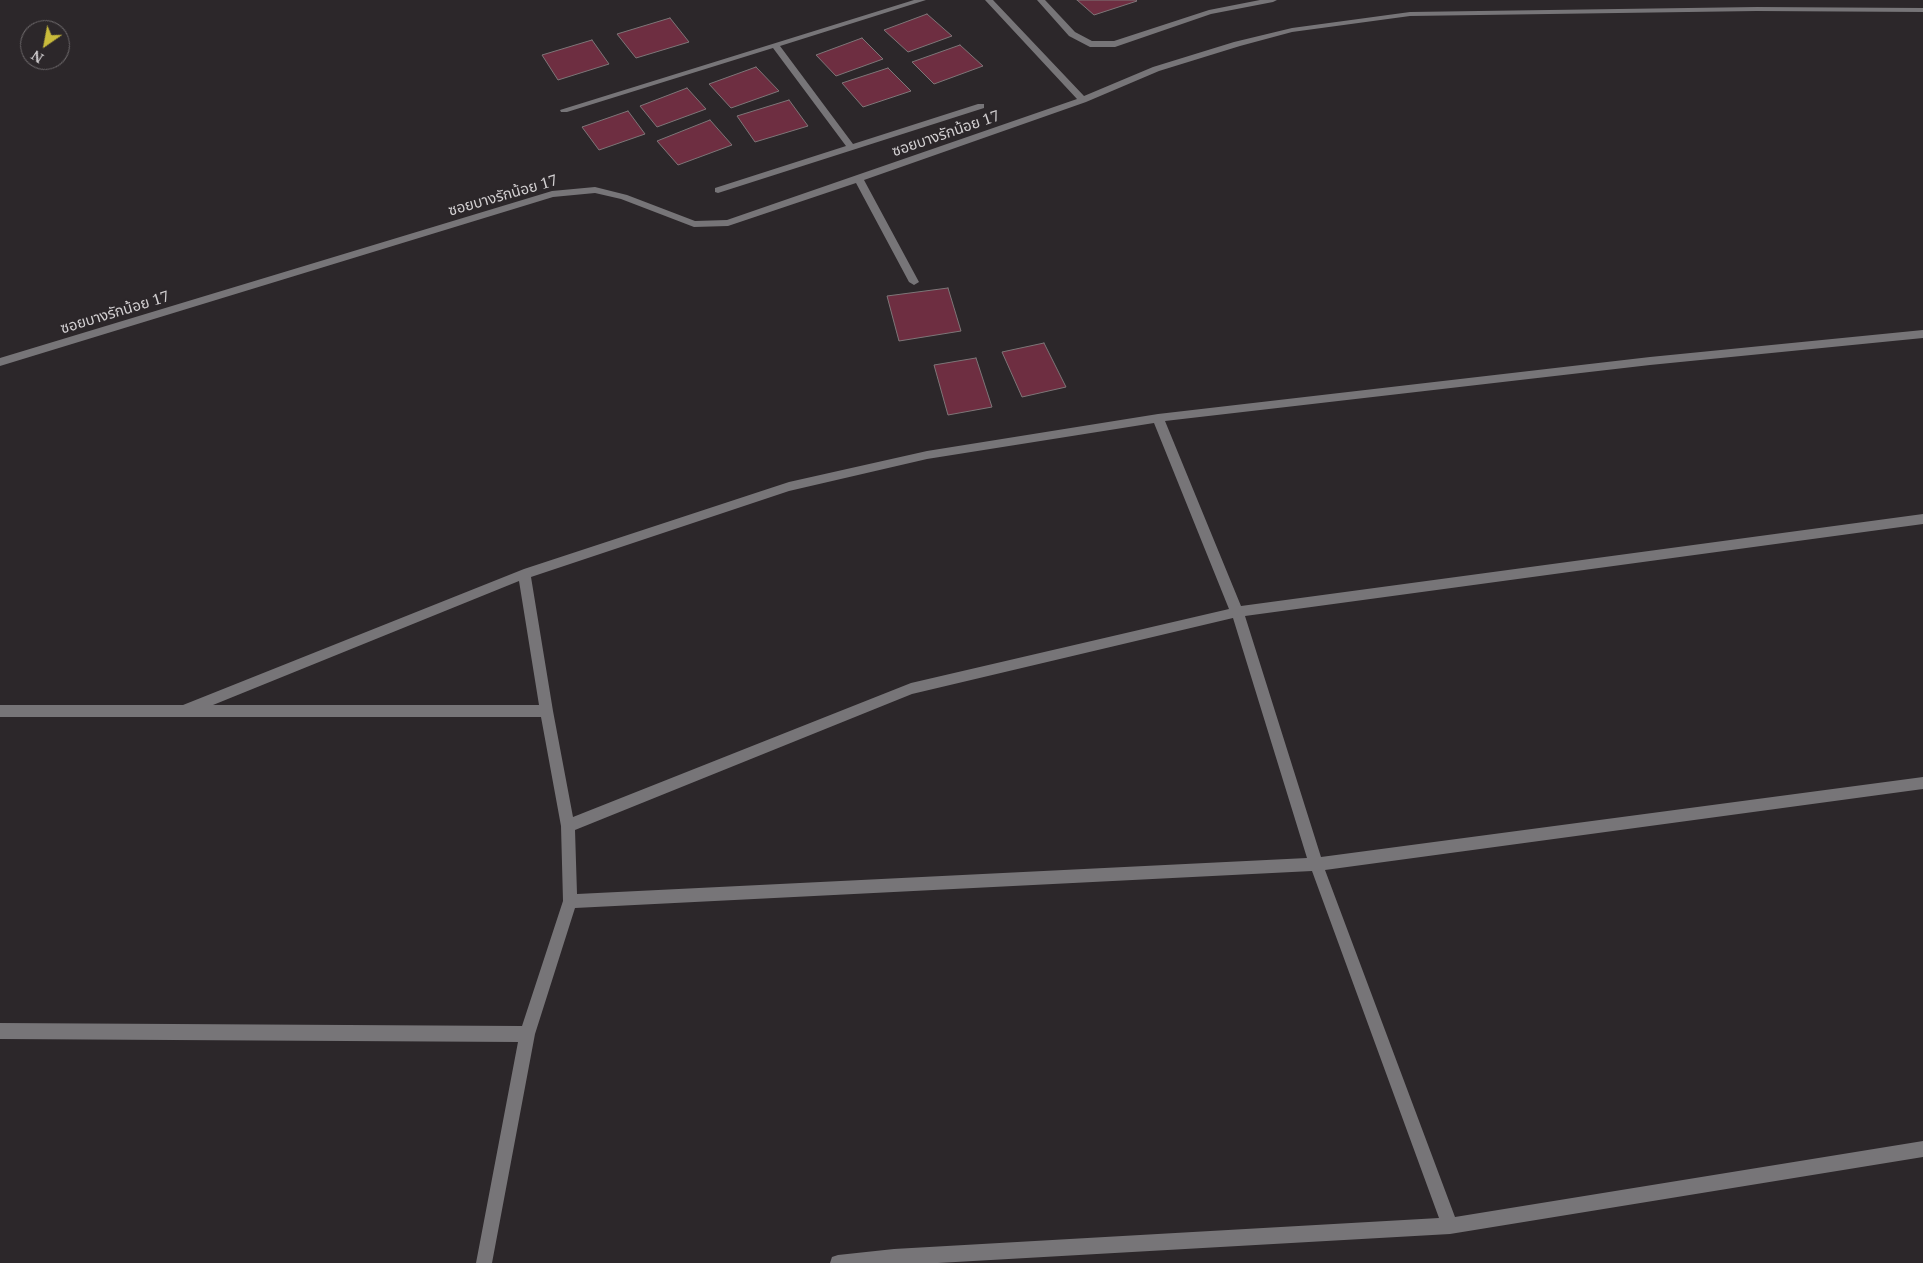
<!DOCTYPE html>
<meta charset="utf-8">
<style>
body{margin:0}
#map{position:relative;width:1923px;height:1263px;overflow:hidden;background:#2c272a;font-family:"Noto Serif",serif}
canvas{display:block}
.north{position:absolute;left:20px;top:20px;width:50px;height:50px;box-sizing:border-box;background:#2c272a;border:1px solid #6f6b6d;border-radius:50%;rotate:213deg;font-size:14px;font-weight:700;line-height:20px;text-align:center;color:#d3d0d2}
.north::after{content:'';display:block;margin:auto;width:18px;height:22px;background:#c9bb3b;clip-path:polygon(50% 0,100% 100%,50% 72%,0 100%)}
</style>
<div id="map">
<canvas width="1923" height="1263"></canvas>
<div class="north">N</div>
</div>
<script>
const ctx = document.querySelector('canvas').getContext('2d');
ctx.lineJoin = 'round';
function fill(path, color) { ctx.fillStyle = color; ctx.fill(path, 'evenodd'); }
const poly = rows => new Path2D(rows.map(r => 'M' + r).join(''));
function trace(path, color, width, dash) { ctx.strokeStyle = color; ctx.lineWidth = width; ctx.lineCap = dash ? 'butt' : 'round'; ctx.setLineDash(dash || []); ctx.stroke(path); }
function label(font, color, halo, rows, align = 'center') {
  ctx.font = font + ' "Noto Serif","Noto Sans Thai",serif'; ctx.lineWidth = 4; ctx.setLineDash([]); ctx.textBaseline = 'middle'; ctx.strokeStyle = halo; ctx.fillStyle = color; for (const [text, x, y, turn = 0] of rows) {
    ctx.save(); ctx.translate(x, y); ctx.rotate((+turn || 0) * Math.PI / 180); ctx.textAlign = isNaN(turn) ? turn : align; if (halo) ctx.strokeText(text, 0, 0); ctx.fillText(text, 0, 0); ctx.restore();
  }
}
const building = poly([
 [1077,0,1136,0,1137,1,1094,15,1077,0],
 [927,14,952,36,908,52,884,30,927,14],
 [670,18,689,42,636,58,617,34,670,18],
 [862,38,883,59,836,76,816,55,862,38],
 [592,40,609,64,558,80,542,55,592,40],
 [960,45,983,66,934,84,912,62,960,45],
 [756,67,779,91,731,108,709,84,756,67],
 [888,68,911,91,863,107,842,83,888,68],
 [687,88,706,109,657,127,640,106,687,88],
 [789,100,808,126,755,142,737,116,789,100],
 [628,111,645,134,599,150,582,127,628,111],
 [710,120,732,145,678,165,657,141,710,120],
 [948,288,961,331,899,341,887,296,948,288],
 [1044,343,1066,387,1022,397,1002,352,1044,343],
 [976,358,992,407,948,415,934,365,976,358]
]);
const minor = poly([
 [914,0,926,0,780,46,853,144,978,104,984,104,984,108,718,193,715,192,715,188,846,146,773,48,567,112,561,112,560,110,914,0],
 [985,0,993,0,1084,96,1153,67,1234,42,1292,28,1410,12,1757,7,1923,8,1923,12,1757,11,1410,16,1292,32,1240,46,1159,71,1086,102,864,180,919,282,914,285,909,282,856,183,728,226,694,227,621,199,595,193,553,197,0,366,0,358,552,191,595,187,627,195,695,221,727,220,1077,99,985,0],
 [1037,0,1045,0,1075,32,1092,41,1114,41,1209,10,1260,0,1277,0,1273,2,1211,14,1115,47,1090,47,1069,36,1037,0],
 [1923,330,1923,338,1650,365,1165,421,1241,606,1923,514,1923,524,1245,616,1321,857,1923,777,1923,789,1325,870,1455,1217,1923,1141,1923,1157,1450,1234,938,1263,830,1263,832,1257,838,1255,894,1249,1439,1218,1312,871,575,908,535,1034,492,1263,476,1263,518,1042,0,1039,0,1023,522,1026,563,901,561,826,541,717,0,717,0,705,183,705,524,569,789,482,927,451,1158,414,1650,357,1923,330],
 [1154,423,1229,609,911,683,573,817,553,711,531,577,789,491,927,459,1154,423],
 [519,581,539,705,213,705,519,581],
 [1233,618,1307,858,577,894,575,830,912,694,1233,618]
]);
const farStreetnames = [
 ["ซอยบางรักน้อย 17",946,134,-19],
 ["ซอยบางรักน้อย 17",503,196,-16],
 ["ซอยบางรักน้อย 17",115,313,-17]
];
fill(building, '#6e2e41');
trace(building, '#7e7678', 1);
fill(minor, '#777578');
label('15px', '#d3d0d2', '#2c272a', farStreetnames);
</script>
